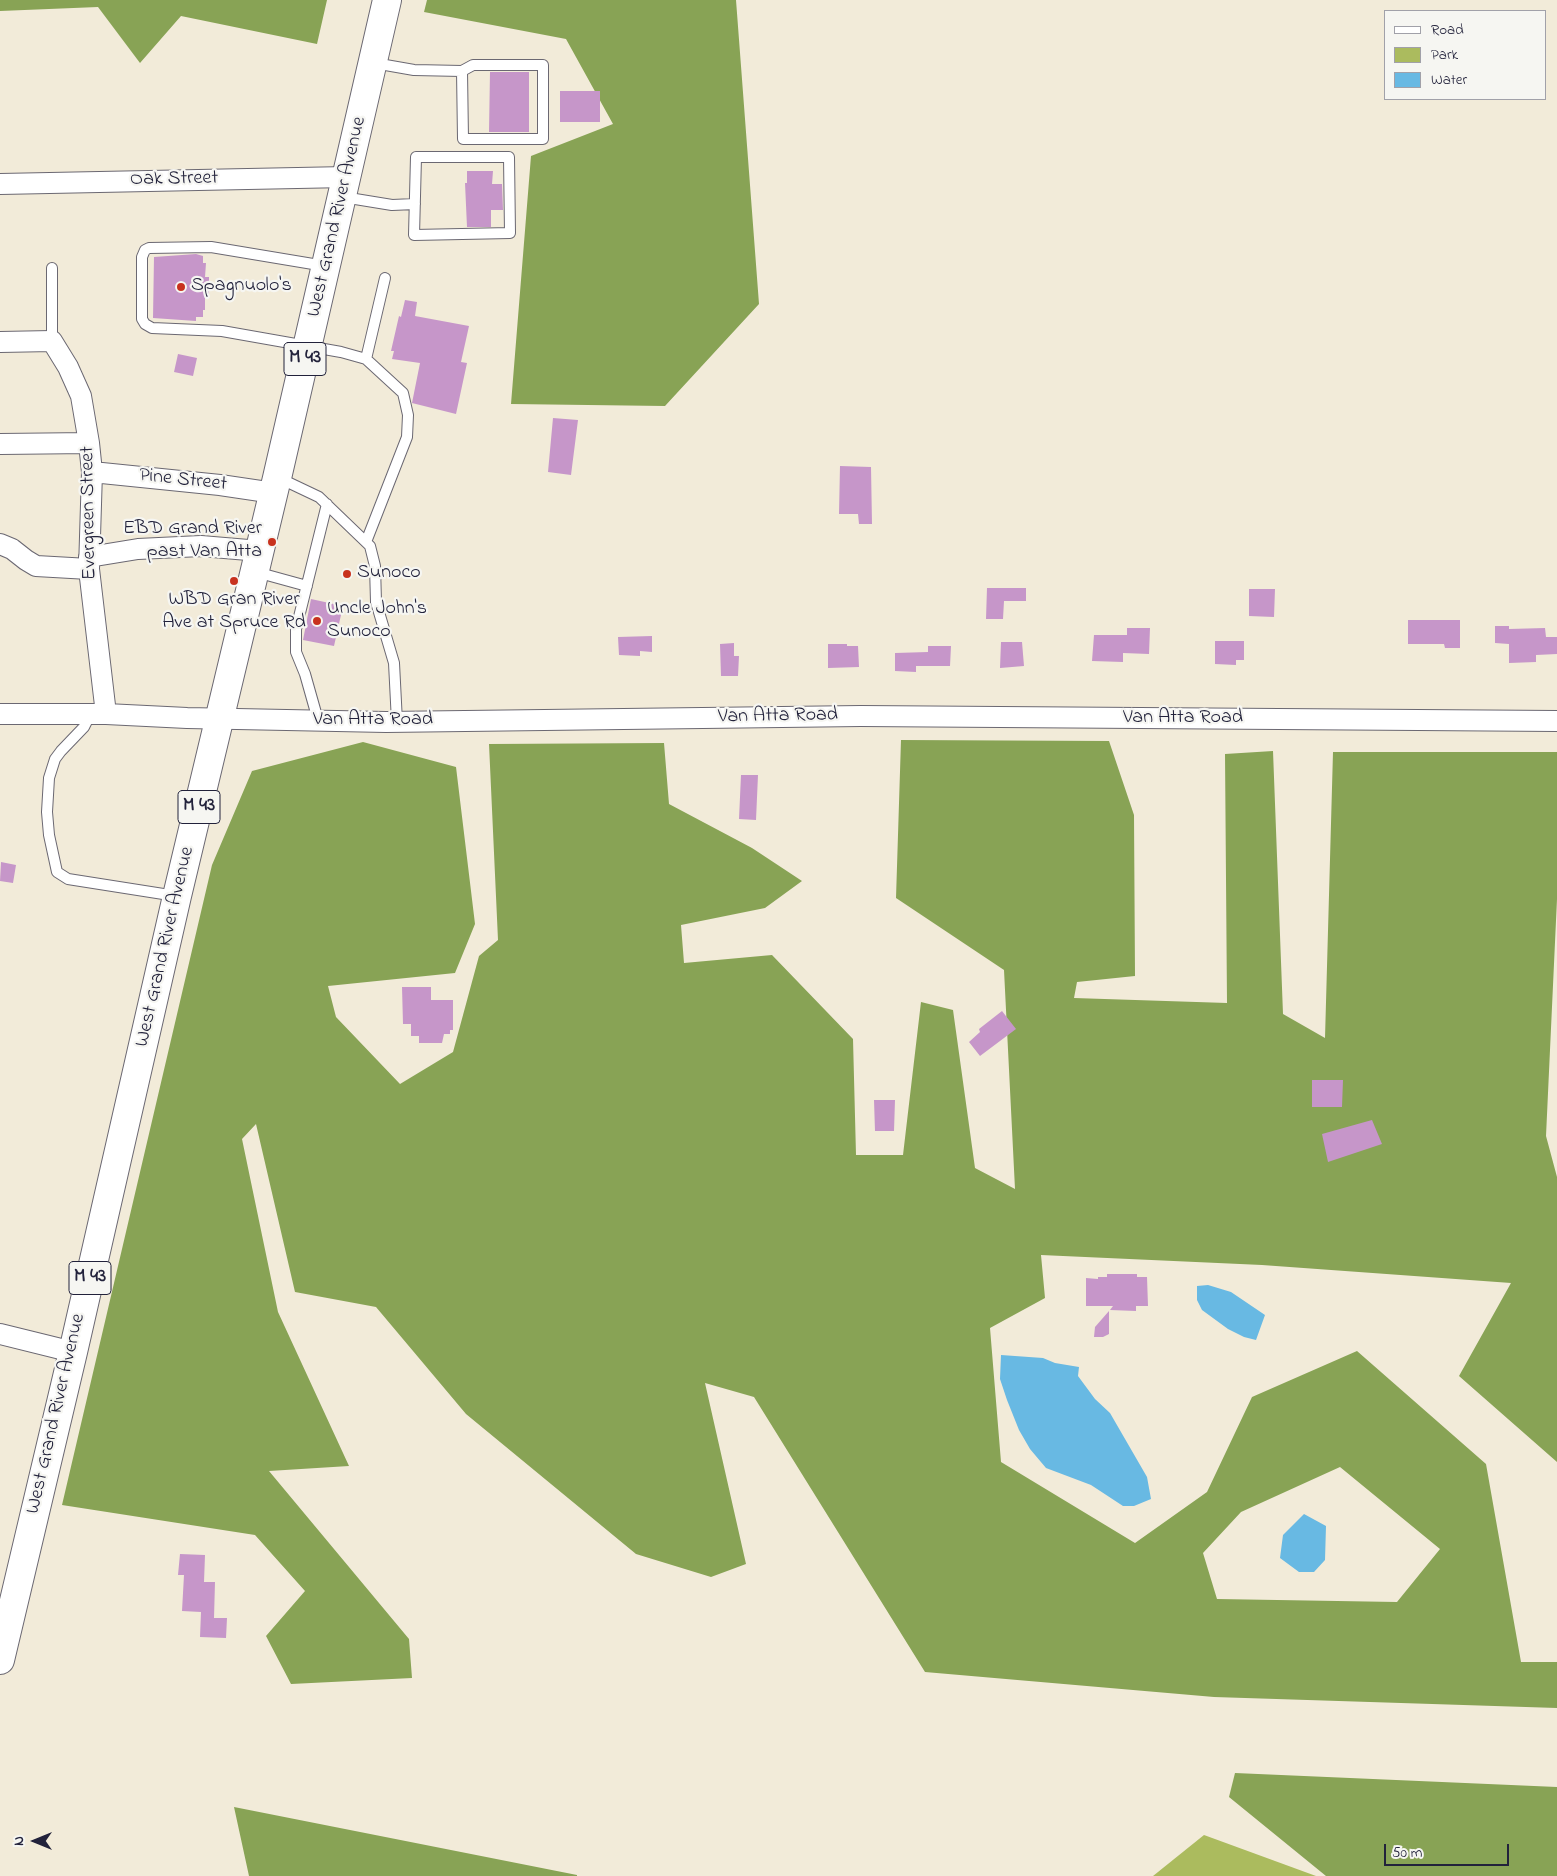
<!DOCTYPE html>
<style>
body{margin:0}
#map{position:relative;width:1557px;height:1876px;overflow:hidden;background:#f2ebd9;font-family:"Indie Flower",sans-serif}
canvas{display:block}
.legend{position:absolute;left:1384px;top:10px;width:162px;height:90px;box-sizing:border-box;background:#f6f6f2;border:1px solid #a1a1a9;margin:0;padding:6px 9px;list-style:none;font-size:15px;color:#22223b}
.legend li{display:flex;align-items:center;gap:10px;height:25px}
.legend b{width:25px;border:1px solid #a1a1a9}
.north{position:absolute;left:10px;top:1816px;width:50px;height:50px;-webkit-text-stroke:4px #f6f6f2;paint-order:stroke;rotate:270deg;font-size:14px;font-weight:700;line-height:20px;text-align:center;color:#22223b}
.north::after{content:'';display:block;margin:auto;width:18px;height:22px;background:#22223b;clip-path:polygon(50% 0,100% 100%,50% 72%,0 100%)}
.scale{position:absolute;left:1384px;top:1844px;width:125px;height:22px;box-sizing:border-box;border:2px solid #22223b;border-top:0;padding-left:6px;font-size:15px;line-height:18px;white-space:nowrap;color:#22223b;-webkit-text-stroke:4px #f6f6f2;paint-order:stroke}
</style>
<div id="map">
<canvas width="1557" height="1876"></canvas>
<ul class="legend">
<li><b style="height:6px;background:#fff"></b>Road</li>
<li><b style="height:14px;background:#abbb5e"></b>Park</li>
<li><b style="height:14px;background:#68b9e3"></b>Water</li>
</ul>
<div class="north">N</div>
<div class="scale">50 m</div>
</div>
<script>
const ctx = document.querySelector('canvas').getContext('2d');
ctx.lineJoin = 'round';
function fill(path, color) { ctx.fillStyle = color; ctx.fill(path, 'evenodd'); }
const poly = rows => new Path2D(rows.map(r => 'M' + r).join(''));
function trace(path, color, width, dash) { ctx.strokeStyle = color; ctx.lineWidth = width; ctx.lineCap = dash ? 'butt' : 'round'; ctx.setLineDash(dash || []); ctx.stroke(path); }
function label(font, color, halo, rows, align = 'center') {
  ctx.font = font + ' "Indie Flower",sans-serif'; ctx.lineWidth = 4.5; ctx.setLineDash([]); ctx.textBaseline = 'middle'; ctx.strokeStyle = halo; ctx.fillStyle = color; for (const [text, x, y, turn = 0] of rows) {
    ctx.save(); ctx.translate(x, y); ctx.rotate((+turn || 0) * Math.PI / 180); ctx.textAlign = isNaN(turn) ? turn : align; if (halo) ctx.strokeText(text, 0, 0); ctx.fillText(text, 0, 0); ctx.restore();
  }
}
const green = poly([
 [1204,1835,1316,1876,1153,1876]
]);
const forest = poly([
 [0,0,327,0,317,44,181,16,140,63,98,7,0,11],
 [427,0,736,0,759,304,665,406,511,404,531,156,613,124,566,39,424,12],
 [901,740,1109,741,1134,815,1135,976,1077,982,1074,998,1227,1003,1225,754,1273,751,1283,1014,1325,1038,1333,752,1557,752,1557,899,1546,1136,1557,1177,1557,1462,1459,1376,1511,1283,1262,1265,1041,1255,1045,1298,990,1328,1001,1462,1135,1543,1207,1492,1252,1397,1357,1351,1486,1464,1521,1662,1557,1662,1557,1708,1214,1697,925,1672,754,1397,705,1383,746,1564,711,1577,636,1554,466,1414,376,1307,295,1292,256,1124,242,1139,278,1312,349,1466,269,1471,409,1639,412,1678,291,1684,266,1636,305,1591,255,1535,62,1505,212,865,252,771,363,742,456,767,475,924,455,973,328,986,336,1017,400,1084,453,1052,479,956,498,940,489,744,664,743,669,804,752,848,802,881,765,908,681,925,684,963,772,955,853,1039,856,1155,903,1155,921,1002,953,1010,975,1168,1015,1189,1004,970,896,898],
 [1340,1467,1440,1549,1397,1602,1217,1599,1203,1553,1241,1512],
 [1235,1773,1557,1787,1557,1876,1326,1876,1229,1797],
 [234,1807,577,1875,577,1876,249,1876]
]);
const water = poly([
 [1208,1285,1231,1292,1265,1315,1256,1340,1244,1337,1228,1329,1202,1310,1197,1300,1197,1286],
 [1001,1355,1043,1358,1055,1363,1079,1367,1078,1376,1095,1399,1110,1413,1147,1477,1151,1499,1134,1506,1123,1506,1091,1485,1046,1468,1030,1449,1019,1430,1007,1400,1000,1379],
 [1304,1514,1326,1526,1325,1560,1314,1572,1299,1572,1280,1558,1283,1535]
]);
const building = poly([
 [490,72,529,72,529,132,489,132],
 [560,91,600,91,600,122,560,122],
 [467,171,493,171,492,184,502,184,503,210,491,210,491,227,467,227,465,183,467,183],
 [196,254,203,256,203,263,206,263,205,277,209,277,209,296,205,296,205,310,203,310,203,317,196,317,196,321,153,318,154,257],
 [405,300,417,302,415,316,469,326,461,362,467,363,456,414,412,403,420,363,392,359,394,351,391,351,399,316,401,317],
 [178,354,197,358,193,376,174,372],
 [553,418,578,420,571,475,548,472],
 [840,466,871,467,872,524,859,524,858,514,839,514],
 [987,588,1026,588,1026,601,1004,601,1003,619,986,619],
 [1249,589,1275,589,1274,617,1249,616],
 [311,599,343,606,334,646,303,640],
 [1408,620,1460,620,1460,648,1445,648,1444,644,1408,644],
 [1495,626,1509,626,1509,629,1545,628,1546,637,1557,637,1557,654,1536,655,1536,662,1509,663,1509,644,1495,643],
 [1127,628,1150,628,1149,654,1123,653,1123,662,1092,661,1094,635,1127,635],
 [652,636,652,652,640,651,640,656,619,655,618,637],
 [1215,641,1244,641,1244,660,1236,660,1236,665,1215,664],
 [1001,642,1022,642,1024,666,1000,668],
 [734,643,734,656,739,656,738,676,721,676,720,644],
 [828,644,847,644,847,646,858,646,859,667,828,668],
 [928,646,951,646,950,666,916,666,916,672,895,671,895,653,928,652],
 [741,775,758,775,756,820,739,819],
 [1,862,16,865,13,883,0,881],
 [402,987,431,987,431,1000,453,1000,453,1030,450,1030,450,1034,444,1034,442,1043,419,1043,419,1036,411,1036,411,1024,403,1024],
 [1002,1011,1016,1029,980,1056,969,1042,980,1032,979,1029],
 [1312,1080,1343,1080,1342,1107,1312,1107],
 [874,1100,895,1100,894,1131,875,1131],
 [1372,1120,1382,1144,1328,1162,1322,1134],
 [1107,1274,1137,1274,1137,1277,1147,1277,1148,1306,1136,1306,1136,1311,1110,1310,1113,1306,1086,1306,1086,1278,1098,1279,1098,1277,1107,1277],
 [1109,1311,1109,1334,1103,1337,1094,1337,1095,1327],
 [180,1554,205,1555,204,1582,215,1582,214,1618,227,1618,226,1638,200,1637,201,1612,182,1611,184,1575,178,1575]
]);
const service = poly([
 [374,63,414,70,462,71,463,139,543,139,543,65,473,65,462,71],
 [416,157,509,157,510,233,414,235,416,157],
 [343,197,392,205,415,204],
 [325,266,211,247,149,248,145,250,142,257,142,319,145,324,152,328,222,331,341,352,366,359,403,393,408,415,407,437,366,542],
 [52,268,52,341],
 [366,359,385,278],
 [279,478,319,497,370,546,375,566,376,602,394,663,397,722],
 [256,572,307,586],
 [91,713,84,727,61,751,55,759,49,778,47,812,49,835,57,872,68,879,176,896],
 [318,720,305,674,296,652,296,629,327,504]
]);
const minor = poly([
 [0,184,347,177],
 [0,342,52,341,68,367,81,396,89,443,92,472,89,569,106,714],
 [0,444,89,443],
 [92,472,220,485,274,493],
 [0,544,12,549,26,560,36,566,89,569],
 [89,557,138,549,201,546,260,551],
 [0,714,106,714,187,718,386,722,861,716,1557,721],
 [0,1334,73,1352]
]);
const primary = poly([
 [0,1660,73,1352,177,896,277,478,387,0]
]);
const markers = [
 [181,287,5,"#c8321e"],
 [272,542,5,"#c8321e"],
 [347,574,5,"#c8321e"],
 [234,581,5,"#c8321e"],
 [317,621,5,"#c8321e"]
];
const shields = [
 [305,359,42],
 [199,807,42],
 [90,1278,42]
];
const shieldNames = [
 ["M 43",305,359],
 ["M 43",199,807],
 ["M 43",90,1278]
];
const streetNames = [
 ["Oak Street",174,180,-1],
 ["West Grand River Avenue",338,217,-77],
 ["Pine Street",183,481,6],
 ["Evergreen Street",90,513,-91],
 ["Van Atta Road",778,717,-1],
 ["Van Atta Road",1183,719],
 ["Van Atta Road",373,721],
 ["West Grand River Avenue",166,947,-77],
 ["West Grand River Avenue",57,1414,-77]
];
const poiNames = [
 ["Spagnuolo's",191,287],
 ["EBD Grand River",262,530,"right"],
 ["past Van Atta",262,553,"right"],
 ["Sunoco",357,574],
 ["WBD Gran River",234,601,"center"],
 ["Ave at Spruce Rd",234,624,"center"],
 ["Uncle John's",327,610],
 ["Sunoco",327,633]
];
fill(green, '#abbb5e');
fill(forest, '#88a355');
fill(water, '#68b9e3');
fill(building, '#c696c9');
trace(service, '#6b6872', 12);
trace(minor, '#6b6872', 22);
trace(primary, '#6b6872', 30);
trace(service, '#fff', 10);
trace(minor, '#fff', 20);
trace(primary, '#fff', 28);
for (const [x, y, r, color] of markers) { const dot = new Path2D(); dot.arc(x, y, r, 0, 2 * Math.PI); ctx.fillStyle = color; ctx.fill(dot); trace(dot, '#f6f6f2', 2); }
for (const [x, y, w] of shields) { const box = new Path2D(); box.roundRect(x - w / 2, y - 16.5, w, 33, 4); ctx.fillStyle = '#f6f6f2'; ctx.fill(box); trace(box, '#22223b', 1); }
label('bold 19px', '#22223b', null, shieldNames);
label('20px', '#22223b', '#f6f6f2', streetNames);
label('20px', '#22223b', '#f6f6f2', poiNames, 'left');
</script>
